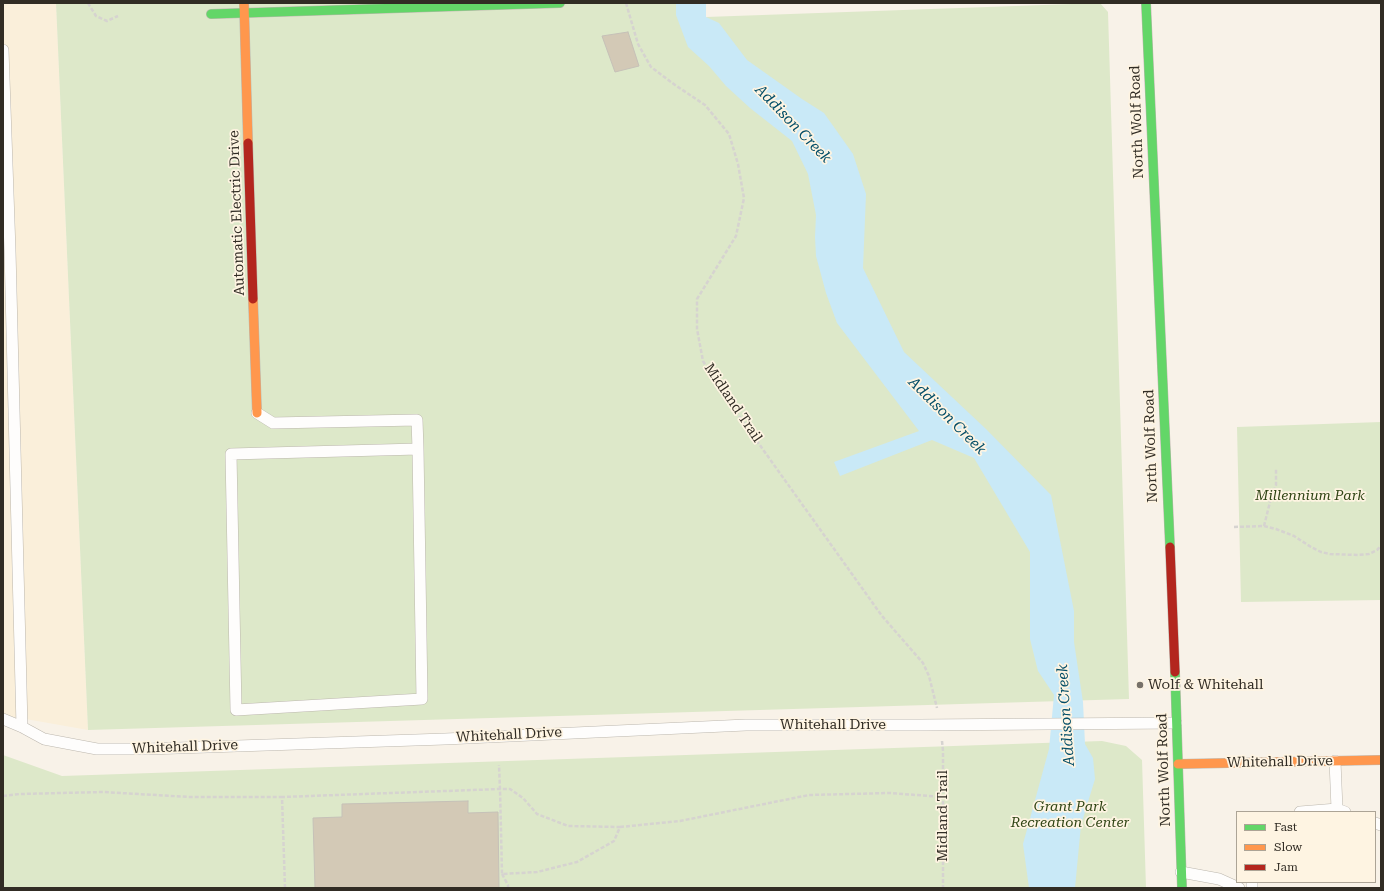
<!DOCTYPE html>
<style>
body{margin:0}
#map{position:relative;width:1384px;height:891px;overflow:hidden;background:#f8f2e8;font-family:"Roboto Serif",serif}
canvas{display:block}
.frame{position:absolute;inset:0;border:4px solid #312c24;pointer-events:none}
.legend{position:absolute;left:1236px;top:811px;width:140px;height:72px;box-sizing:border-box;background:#fef4e2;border:1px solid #aca496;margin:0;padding:5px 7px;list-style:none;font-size:12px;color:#312c24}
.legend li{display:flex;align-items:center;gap:8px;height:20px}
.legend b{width:20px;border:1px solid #aca496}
</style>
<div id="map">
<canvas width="1384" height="891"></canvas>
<div class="frame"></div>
<ul class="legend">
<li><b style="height:5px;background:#63d668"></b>Fast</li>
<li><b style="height:5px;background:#ff974d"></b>Slow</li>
<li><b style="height:5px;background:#b3261e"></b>Jam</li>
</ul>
</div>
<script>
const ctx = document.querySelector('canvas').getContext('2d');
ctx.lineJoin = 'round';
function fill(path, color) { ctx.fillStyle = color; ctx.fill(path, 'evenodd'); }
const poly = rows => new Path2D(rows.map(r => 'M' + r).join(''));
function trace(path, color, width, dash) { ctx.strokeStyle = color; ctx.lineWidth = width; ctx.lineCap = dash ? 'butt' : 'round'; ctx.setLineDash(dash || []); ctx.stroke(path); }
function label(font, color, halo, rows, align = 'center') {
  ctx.font = font + ' "Roboto Serif",serif'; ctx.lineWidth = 3.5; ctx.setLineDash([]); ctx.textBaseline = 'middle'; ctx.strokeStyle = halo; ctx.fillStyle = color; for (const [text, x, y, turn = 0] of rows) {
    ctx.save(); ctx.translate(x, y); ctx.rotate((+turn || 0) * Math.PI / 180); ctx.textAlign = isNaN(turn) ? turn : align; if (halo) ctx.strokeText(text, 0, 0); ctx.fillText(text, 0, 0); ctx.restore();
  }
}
const built = poly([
 [3,3,56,3,88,730,3,715]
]);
const green = poly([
 [56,3,705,3,706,17,1100,3,1108,12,1129,699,88,730],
 [1381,422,1381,600,1241,602,1237,427],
 [1102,741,1126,746,1142,760,1146,888,3,888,3,755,62,776]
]);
const water = poly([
 [676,3,706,3,706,17,719,23,747,60,802,99,824,113,853,154,866,194,863,268,904,352,986,429,1051,495,1074,611,1074,642,1083,702,1085,744,1093,758,1095,779,1081,825,1075,888,1029,888,1023,844,1049,749,1054,695,1038,671,1030,639,1030,552,974,458,932,440,840,476,834,462,919,431,837,323,826,293,816,256,815,237,816,215,808,174,792,141,750,108,726,86,709,66,688,47,676,15]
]);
const building = poly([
 [628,32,639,66,615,72,602,36,628,32],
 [468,801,468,813,498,812,499,888,505,888,315,888,313,818,342,817,342,804,468,801]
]);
const path = poly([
 [88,3,96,16,107,21,118,16],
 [626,3,638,44,651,67,675,85,705,105,729,134,738,164,744,198,736,236,697,299,697,329,703,361,724,395,882,616,923,663,929,676,937,708],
 [1264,526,1271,498,1276,485,1276,469],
 [1234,527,1264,526,1276,529,1294,536,1311,547,1321,552,1330,554,1358,555,1369,554,1377,550,1381,546],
 [942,741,943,751,943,888],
 [3,796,20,794,103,792,190,797,282,797],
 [620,827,680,821,809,795,890,793,943,797],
 [502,874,508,885,508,888],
 [285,888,282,797,500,789,510,789,523,798,537,814,568,826,620,827,614,841,577,862,537,872,502,874,500,789,499,765]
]);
const lane = poly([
 [3,50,10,251,22,727],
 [257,413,273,423,417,420,418,449,422,699,236,710,231,454,418,449],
 [3,719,22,727,44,739,97,749,148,749,445,739,746,725,920,725,1176,723],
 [1335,761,1337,809,1345,812],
 [1300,812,1337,809],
 [1375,823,1381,825],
 [1181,872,1219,879,1239,888],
 [1252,882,1252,888]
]);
const fast = poly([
 [1146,3,1170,547],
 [211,14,560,3],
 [1175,672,1182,888]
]);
const slow = poly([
 [244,3,248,143],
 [253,299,257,413],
 [1178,764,1381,760]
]);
const jam = poly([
 [248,143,253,299],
 [1170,547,1175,672]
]);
const markers = [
 [1140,685,4,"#777169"]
];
const streetNames = [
 ["North Wolf Road",1137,122,-92],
 ["Automatic Electric Drive",237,213,-92],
 ["Midland Trail",733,403,56],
 ["North Wolf Road",1151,446,-92],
 ["Whitehall Drive",833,725],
 ["Whitehall Drive",509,735,-3],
 ["Whitehall Drive",185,747,-2],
 ["Whitehall Drive",1280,762,-1],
 ["North Wolf Road",1164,770,-92],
 ["Midland Trail",943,816,-90]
];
const parkNames = [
 ["Millennium Park",1310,496],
 ["Grant Park",1070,807],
 ["Recreation Center",1070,823]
];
const poiNames = [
 ["Wolf & Whitehall",1148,685]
];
const waterNames = [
 ["Addison Creek",793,124,46],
 ["Addison Creek",947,416,45],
 ["Addison Creek",1066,715,-94]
];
fill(built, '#faefda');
fill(green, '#dde8c9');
fill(water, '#c9e9f7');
fill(building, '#d3c9b6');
trace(building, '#c6c1b8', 1);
trace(lane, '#bcb7ae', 12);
trace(fast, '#bcb7ae', 10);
trace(slow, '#bcb7ae', 10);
trace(jam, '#bcb7ae', 10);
trace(path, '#d6d3d0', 2.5, [4, 2]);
trace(lane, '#fefdfc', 11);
trace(fast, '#63d668', 9);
trace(slow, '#ff974d', 9);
trace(jam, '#b3261e', 9);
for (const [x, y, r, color] of markers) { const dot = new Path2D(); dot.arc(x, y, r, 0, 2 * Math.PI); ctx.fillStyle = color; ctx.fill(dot); trace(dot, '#fef4e2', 1.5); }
label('14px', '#312c24', '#fef4e2', streetNames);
label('italic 14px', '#2f4414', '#fef4e2', parkNames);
label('14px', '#312c24', '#fef4e2', poiNames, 'left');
label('italic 15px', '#034d67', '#fef4e2', waterNames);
</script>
